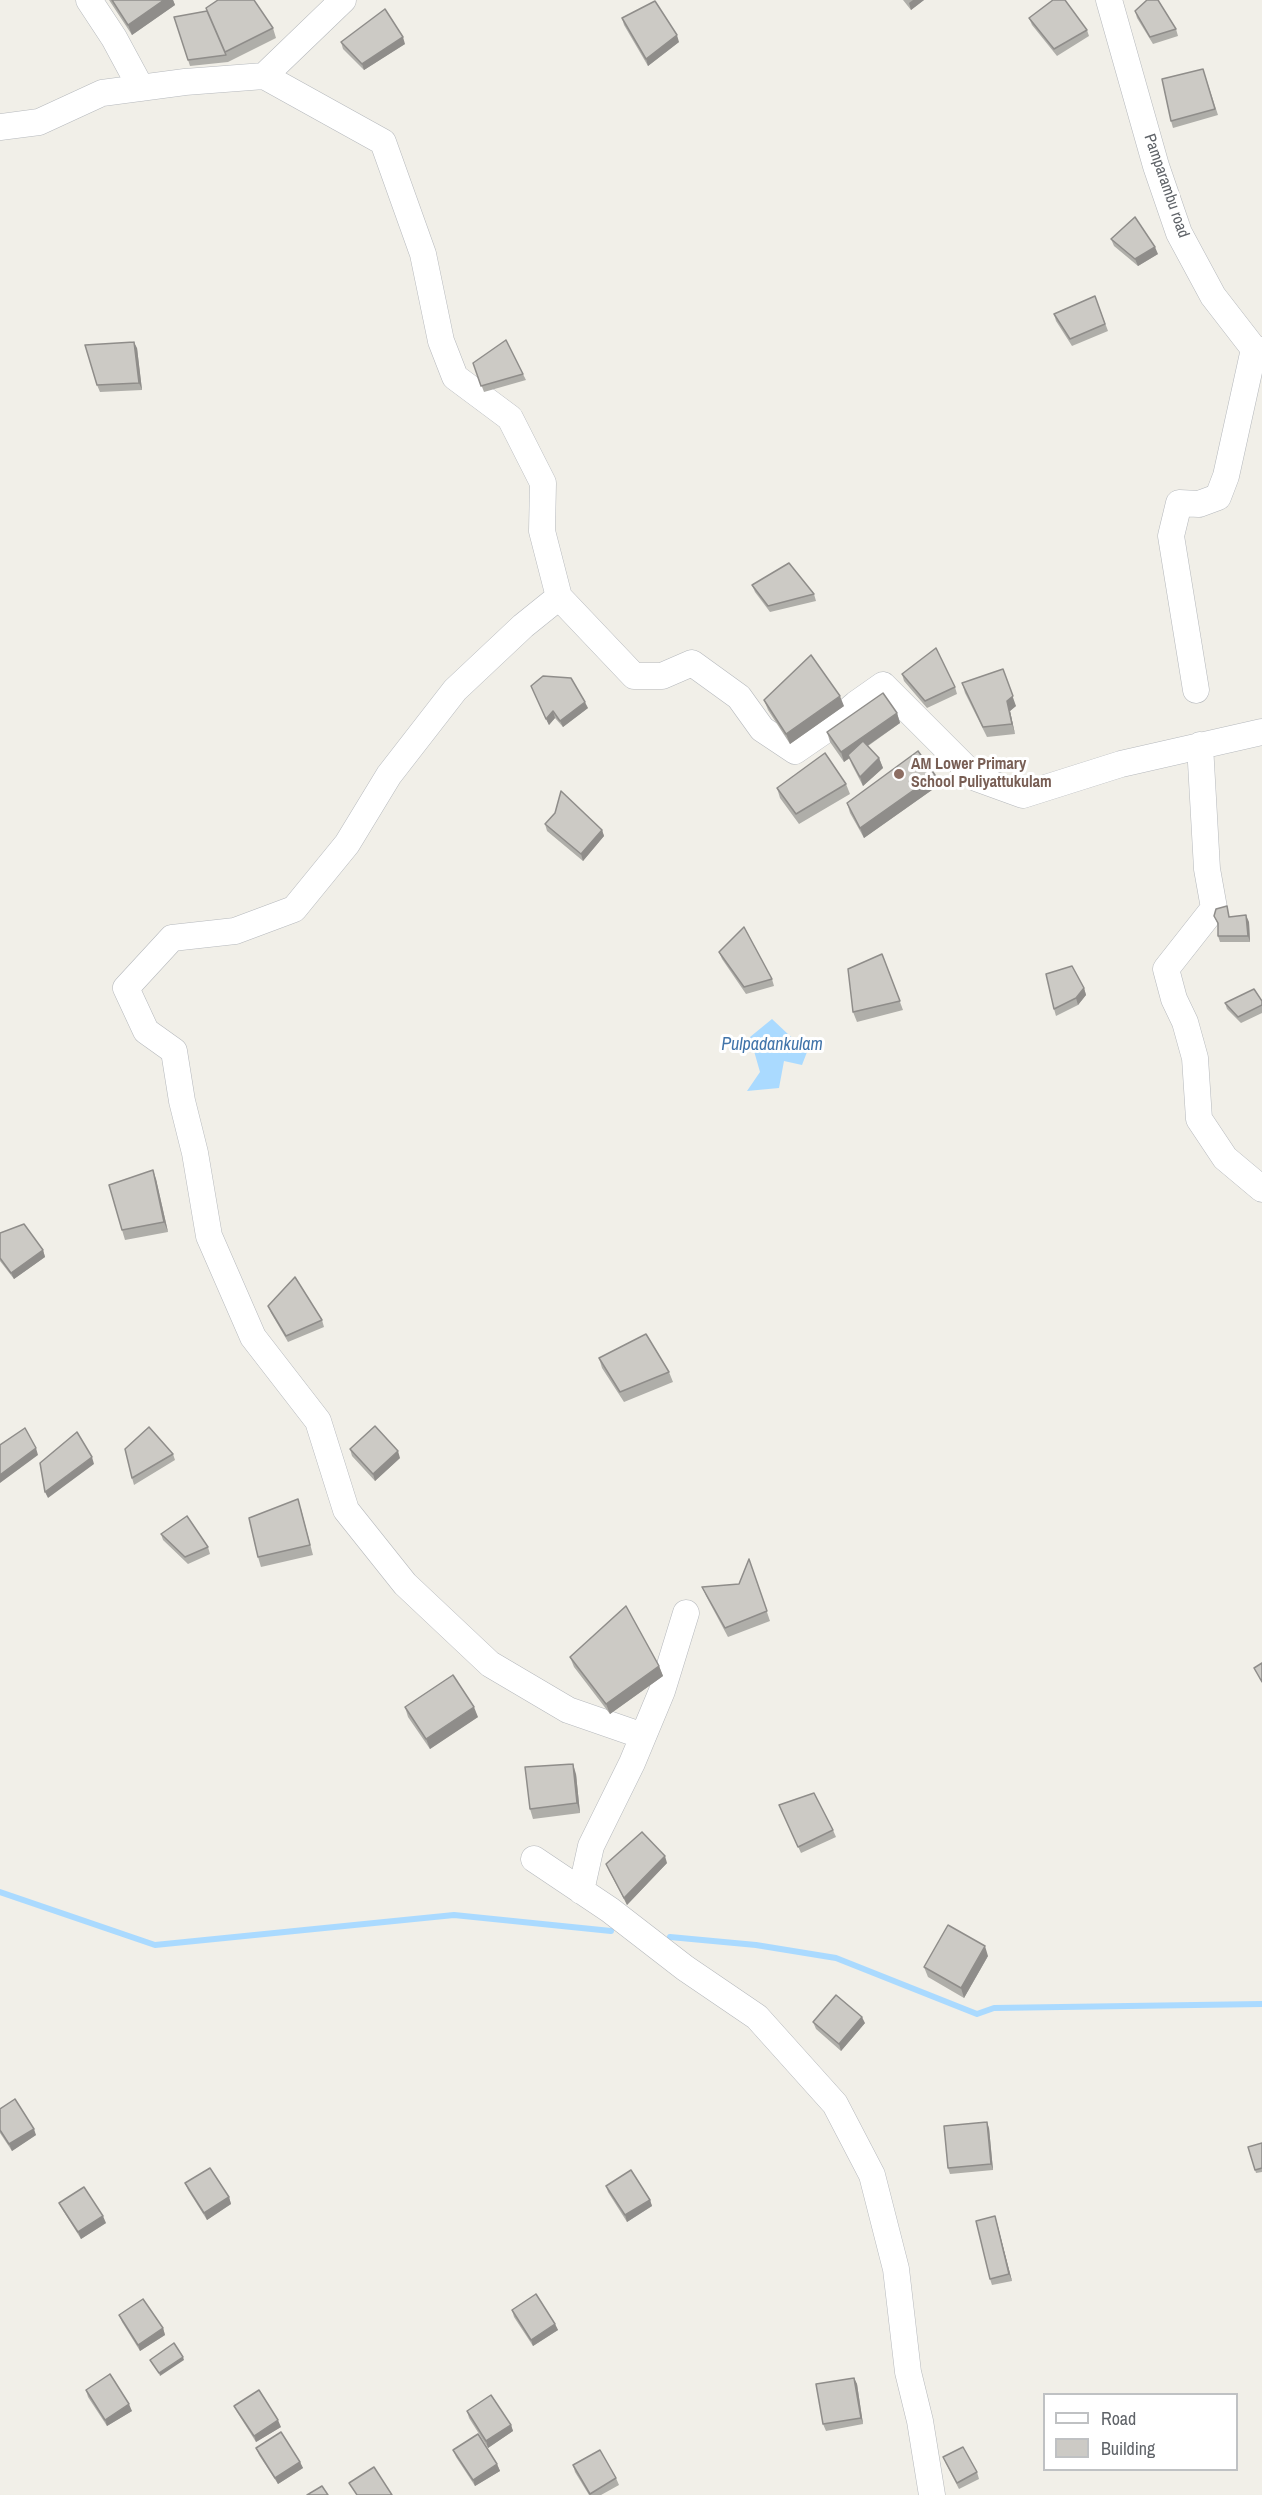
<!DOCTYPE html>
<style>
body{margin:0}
#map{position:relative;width:1262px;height:2495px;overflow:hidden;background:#f1efe8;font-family:"Archivo Narrow",sans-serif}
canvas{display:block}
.legend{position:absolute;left:1043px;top:2393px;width:195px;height:78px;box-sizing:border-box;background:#fff;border:2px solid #bfc1c3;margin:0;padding:8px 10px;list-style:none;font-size:18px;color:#5f6368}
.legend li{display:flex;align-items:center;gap:12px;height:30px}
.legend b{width:30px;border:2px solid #bfc1c3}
</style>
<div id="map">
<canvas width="1262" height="2495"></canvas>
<ul class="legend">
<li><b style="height:8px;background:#fff"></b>Road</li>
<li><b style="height:16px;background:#cccac5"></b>Building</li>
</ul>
</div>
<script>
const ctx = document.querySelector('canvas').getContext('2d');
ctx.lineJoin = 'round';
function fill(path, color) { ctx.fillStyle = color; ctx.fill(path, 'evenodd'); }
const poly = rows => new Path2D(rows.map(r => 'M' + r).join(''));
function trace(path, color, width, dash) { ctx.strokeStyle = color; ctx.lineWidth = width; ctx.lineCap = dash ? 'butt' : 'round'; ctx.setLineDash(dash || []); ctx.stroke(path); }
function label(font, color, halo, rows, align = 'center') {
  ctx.font = font + ' "Archivo Narrow",sans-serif'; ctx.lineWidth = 6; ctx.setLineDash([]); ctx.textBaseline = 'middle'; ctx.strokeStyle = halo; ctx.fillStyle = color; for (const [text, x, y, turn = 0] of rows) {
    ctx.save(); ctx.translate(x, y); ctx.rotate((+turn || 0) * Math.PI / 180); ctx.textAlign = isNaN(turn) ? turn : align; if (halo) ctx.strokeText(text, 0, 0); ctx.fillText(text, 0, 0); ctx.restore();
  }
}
const water = poly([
 [772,1019,807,1052,802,1065,784,1061,779,1088,747,1091,760,1072,750,1037]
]);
const stream = poly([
 [0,1892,155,1945,454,1915,611,1931],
 [670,1937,756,1945,836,1958,977,2014,994,2008,1262,2004]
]);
const street = poly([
 [89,0,114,38,141,88],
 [1109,0,1156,166,1179,233,1213,296,1254,349,1262,350],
 [264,76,343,0],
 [0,127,39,122,102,93,185,82,264,76,383,142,423,254,441,341,455,377,510,418,543,483,542,531,559,597,634,676,662,676,692,663,739,697,762,729,795,751,827,729,856,704,883,685,976,778,1023,795,1121,764,1262,732],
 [559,597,523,626,455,690,389,775,347,844,294,909,235,931,172,938,126,988,146,1031,174,1051,182,1101,195,1153,209,1236,253,1337,318,1421,346,1510,405,1584,490,1664,568,1710,643,1736],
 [1196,690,1171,536,1179,503,1199,504,1218,497,1226,476,1254,349],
 [1200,745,1207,869,1214,908,1166,969,1174,999,1185,1022,1195,1058,1199,1119,1225,1158,1262,1189],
 [534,1859,610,1910,685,1968,757,2017,835,2104,872,2175,896,2269,908,2372,920,2421,932,2495],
 [581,1891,591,1846,632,1763,662,1691,686,1613]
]);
const wall = poly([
 [109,0,173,0,175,5,132,35],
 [903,0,924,0,911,10],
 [1135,11,1176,29,1178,36,1153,44,1137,18],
 [174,17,273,28,276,38,228,62,190,66],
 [622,18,679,42,648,66,624,25],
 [1029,18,1087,30,1089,36,1057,56,1032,25],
 [341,42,405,44,364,70,343,49],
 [1203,69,1218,115,1173,128,1171,121],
 [1111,239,1158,254,1138,266,1114,246],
 [1095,296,1108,331,1072,346,1056,321,1054,314],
 [137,348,142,390,100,392,97,385],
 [473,363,523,374,526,380,484,392],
 [752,585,814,594,816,601,770,612,755,592],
 [902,674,955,687,957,694,927,708,904,681],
 [962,683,1016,706,1010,711,1015,734,987,737,965,693],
 [531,686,588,708,563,727,555,718,549,725],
 [764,700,844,706,790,744,768,710],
 [897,713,900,723,868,746,879,758,883,768,863,786,852,765,849,758,844,762,830,742,827,732],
 [846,784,850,794,799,824,780,798,777,788],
 [939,785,864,838,850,813,847,803],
 [545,824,602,830,604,836,583,861,547,831],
 [1214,916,1230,917,1249,922,1250,942,1220,942,1218,936,1218,925],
 [719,952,772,979,774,986,746,994,722,959],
 [882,954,903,1010,857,1022,853,1012],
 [1084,988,1086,995,1078,1005,1056,1016,1054,1009],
 [1262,1001,1262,1013,1241,1023,1227,1009,1225,1003],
 [156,1179,168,1232,125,1240,122,1230],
 [0,1233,43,1250,45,1257,14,1279,0,1261],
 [268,1306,322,1320,324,1327,288,1342,271,1313],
 [599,1358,669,1372,673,1382,624,1402,602,1368],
 [350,1449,400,1458,375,1481,352,1456],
 [173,1454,175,1460,134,1485,132,1478],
 [301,1509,313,1555,261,1567,258,1557],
 [161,1534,208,1547,210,1554,188,1564,163,1540],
 [749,1559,770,1621,728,1637,706,1596,702,1587,739,1584],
 [570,1657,659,1666,663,1676,610,1714,574,1667],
 [405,1707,478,1717,430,1749,408,1717],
 [576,1774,580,1813,533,1819,530,1809],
 [779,1805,833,1830,836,1837,801,1853],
 [667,1863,627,1905,609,1871,606,1864],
 [988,1956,964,1998,928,1977,924,1967],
 [813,2022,865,2023,841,2051,816,2029],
 [0,2109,36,2135,12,2151,0,2133],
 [989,2128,993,2170,950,2174,948,2168],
 [1262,2143,1262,2172,1256,2173,1248,2147],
 [185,2183,229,2197,231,2204,207,2220,188,2190],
 [606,2186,650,2200,652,2206,627,2222,608,2192],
 [59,2203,106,2223,81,2239,62,2209],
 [995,2216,1012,2281,992,2285,990,2279],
 [512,2310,555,2324,558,2330,533,2346,514,2317],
 [119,2315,163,2328,165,2335,140,2351,122,2322],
 [854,2378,857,2384,863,2424,826,2431,823,2424],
 [86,2390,132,2411,107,2426,88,2397],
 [234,2406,281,2427,256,2442,237,2412],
 [467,2411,511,2425,513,2431,488,2448,469,2418],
 [256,2448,300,2462,303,2468,278,2484,259,2455],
 [453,2450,497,2464,500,2471,475,2486,456,2457],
 [943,2457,977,2472,979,2479,959,2489,946,2464],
 [573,2465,616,2478,619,2485,601,2495,589,2495,575,2472]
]);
const shadedWall = poly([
 [164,0,173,0,175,5,132,35,128,25],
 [913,0,924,0,911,10,909,3],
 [677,35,679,42,648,66,646,59],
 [403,37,405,44,364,70,362,64],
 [1155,247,1158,254,1138,266,1135,259],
 [134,342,137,348,142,390,139,383],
 [1003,669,1016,706,1010,711,1015,734,1012,724,1007,701],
 [840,696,844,706,790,744,786,734],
 [585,702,588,708,563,727,560,721],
 [553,711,555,718,549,725,546,719],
 [897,713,900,723,844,762,841,752],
 [879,758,883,768,863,786,860,777],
 [935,775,939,785,864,838,860,828],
 [602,830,604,836,583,861,581,854],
 [1246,915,1249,922,1250,942,1248,936],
 [1084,988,1086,995,1078,1005,1076,998],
 [153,1170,156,1179,168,1232,164,1222],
 [43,1250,45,1257,14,1279,11,1273],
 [36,1448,38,1455,0,1483,0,1475],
 [398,1451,400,1458,375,1481,373,1474],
 [92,1457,94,1464,48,1498,45,1492],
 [659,1666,663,1676,610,1714,606,1704],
 [474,1707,478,1717,430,1749,426,1739],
 [573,1764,576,1774,580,1813,577,1803],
 [665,1856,667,1863,627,1905,624,1898],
 [985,1946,988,1956,964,1998,961,1988],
 [862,2017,865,2023,841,2051,839,2044],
 [987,2122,989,2128,993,2170,991,2164],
 [34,2129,36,2135,12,2151,9,2144],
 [229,2197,231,2204,207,2220,204,2213],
 [650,2200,652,2206,627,2222,625,2215],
 [103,2216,106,2223,81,2239,78,2232],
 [995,2216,997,2223,1012,2281,1009,2274],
 [555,2324,558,2330,533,2346,531,2340],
 [163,2328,165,2335,140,2351,138,2345],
 [183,2357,184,2360,160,2376,159,2373],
 [854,2378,857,2384,863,2424,861,2418],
 [129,2404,132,2411,107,2426,105,2420],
 [278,2420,281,2427,256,2442,254,2436],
 [511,2425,513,2431,488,2448,486,2441],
 [300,2462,303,2468,278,2484,275,2478],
 [497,2464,500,2471,475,2486,473,2480]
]);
const building = poly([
 [112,0,164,0,128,25,112,0],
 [218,0,254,0,273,28,225,52,206,8,218,0],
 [1053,0,1065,0,1087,30,1054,49,1029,18,1053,0],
 [1147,0,1158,0,1176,29,1150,37,1135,11,1147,0],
 [655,1,677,35,646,59,622,18,655,1],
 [385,9,403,37,362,64,341,42,385,9],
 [207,11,226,55,188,60,174,17,207,11],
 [1203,69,1215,109,1171,121,1162,79,1203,69],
 [1135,217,1155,247,1135,259,1111,239,1135,217],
 [1095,296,1105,324,1070,339,1054,314,1095,296],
 [506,340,523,374,481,386,473,363,506,340],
 [134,342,139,383,97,385,85,345,134,342],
 [789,563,814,594,768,606,752,585,789,563],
 [936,648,955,687,925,701,902,674,936,648],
 [811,655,840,696,786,734,764,700,811,655],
 [1003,669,1013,696,1007,701,1012,724,983,727,962,683,1003,669],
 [543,676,571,678,585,702,560,721,553,711,546,719,531,686,543,676],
 [883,693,897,713,841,752,827,732,883,693],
 [863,741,879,758,860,777,848,755,863,741],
 [918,751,935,775,860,828,847,803,918,751],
 [825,753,846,784,796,814,777,788,825,753],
 [561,791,602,830,581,854,545,824,555,813,561,791],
 [1227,906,1229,917,1246,915,1248,936,1218,936,1218,923,1214,916,1216,909,1227,906],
 [744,927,772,979,744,987,719,952,744,927],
 [882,954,900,1001,853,1012,848,969,882,954],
 [1072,966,1084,988,1076,998,1054,1009,1046,974,1072,966],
 [1254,989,1262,1001,1262,1005,1238,1017,1225,1003,1254,989],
 [153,1170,164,1222,122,1230,109,1185,153,1170],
 [24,1224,43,1250,11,1273,0,1258,0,1233,24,1224],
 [295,1277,322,1320,286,1336,268,1306,295,1277],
 [646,1334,669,1372,620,1392,599,1358,646,1334],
 [375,1426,398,1451,373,1474,350,1449,375,1426],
 [149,1427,173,1454,132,1478,125,1449,149,1427],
 [25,1428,36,1448,0,1475,0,1445,25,1428],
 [77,1432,92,1457,45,1492,40,1463,77,1432],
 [298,1499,310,1545,258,1557,249,1518,298,1499],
 [187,1516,208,1547,185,1557,161,1534,187,1516],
 [749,1559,767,1611,725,1628,702,1587,739,1584,749,1559],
 [626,1606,659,1666,606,1704,570,1657,626,1606],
 [1262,1663,1262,1682,1254,1668,1262,1663],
 [453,1675,474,1707,426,1739,405,1707,453,1675],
 [573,1764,577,1803,530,1809,525,1767,573,1764],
 [814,1793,833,1830,798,1847,779,1805,814,1793],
 [642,1832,665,1856,624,1898,606,1864,642,1832],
 [948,1925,985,1946,961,1988,924,1967,948,1925],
 [836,1995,862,2017,839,2044,813,2022,836,1995],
 [15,2099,34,2129,9,2144,0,2130,0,2109,15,2099],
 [987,2122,991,2164,948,2168,944,2126,987,2122],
 [1262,2143,1262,2168,1255,2170,1248,2147,1262,2143],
 [210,2168,229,2197,204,2213,185,2183,210,2168],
 [631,2170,650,2200,625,2215,606,2186,631,2170],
 [84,2187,103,2216,78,2232,59,2203,84,2187],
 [995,2216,1009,2274,990,2279,976,2221,995,2216],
 [536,2294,555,2324,531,2340,512,2310,536,2294],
 [143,2299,163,2328,138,2345,119,2315,143,2299],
 [174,2343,183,2357,159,2373,150,2360,174,2343],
 [110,2374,129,2404,105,2420,86,2390,110,2374],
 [854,2378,861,2418,823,2424,816,2384,854,2378],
 [259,2390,278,2420,254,2436,234,2406,259,2390],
 [491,2395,511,2425,486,2441,467,2411,491,2395],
 [281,2432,300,2462,275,2478,256,2448,281,2432],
 [478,2434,497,2464,473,2480,453,2450,478,2434],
 [963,2447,977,2472,957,2483,943,2457,963,2447],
 [600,2450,616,2478,590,2494,573,2465,600,2450],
 [374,2467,392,2495,357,2495,349,2483,374,2467],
 [322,2486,328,2495,307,2495,322,2486]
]);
const markers = [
 [899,774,6,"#8d6e63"]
];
const streetNames = [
 ["Pamparambu road",1166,186,71]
];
const educationNames = [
 ["AM Lower Primary",911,765],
 ["School Puliyattukulam",911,783]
];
const waterNames = [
 ["Pulpadankulam",772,1045]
];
fill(water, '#aadaff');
trace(stream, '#aadaff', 6);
trace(street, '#b5b8bc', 27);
trace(street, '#fff', 26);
fill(wall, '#afaea9');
fill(shadedWall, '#8f8d8a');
fill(building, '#cccac5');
trace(building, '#8f8d8a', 1.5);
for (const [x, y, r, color] of markers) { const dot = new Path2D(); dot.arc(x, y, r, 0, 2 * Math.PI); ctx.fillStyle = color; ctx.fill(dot); trace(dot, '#fff', 2); }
label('16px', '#5f6368', '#fff', streetNames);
label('bold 16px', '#785e54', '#fff', educationNames, 'left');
label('italic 18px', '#4174aa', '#fff', waterNames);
</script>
